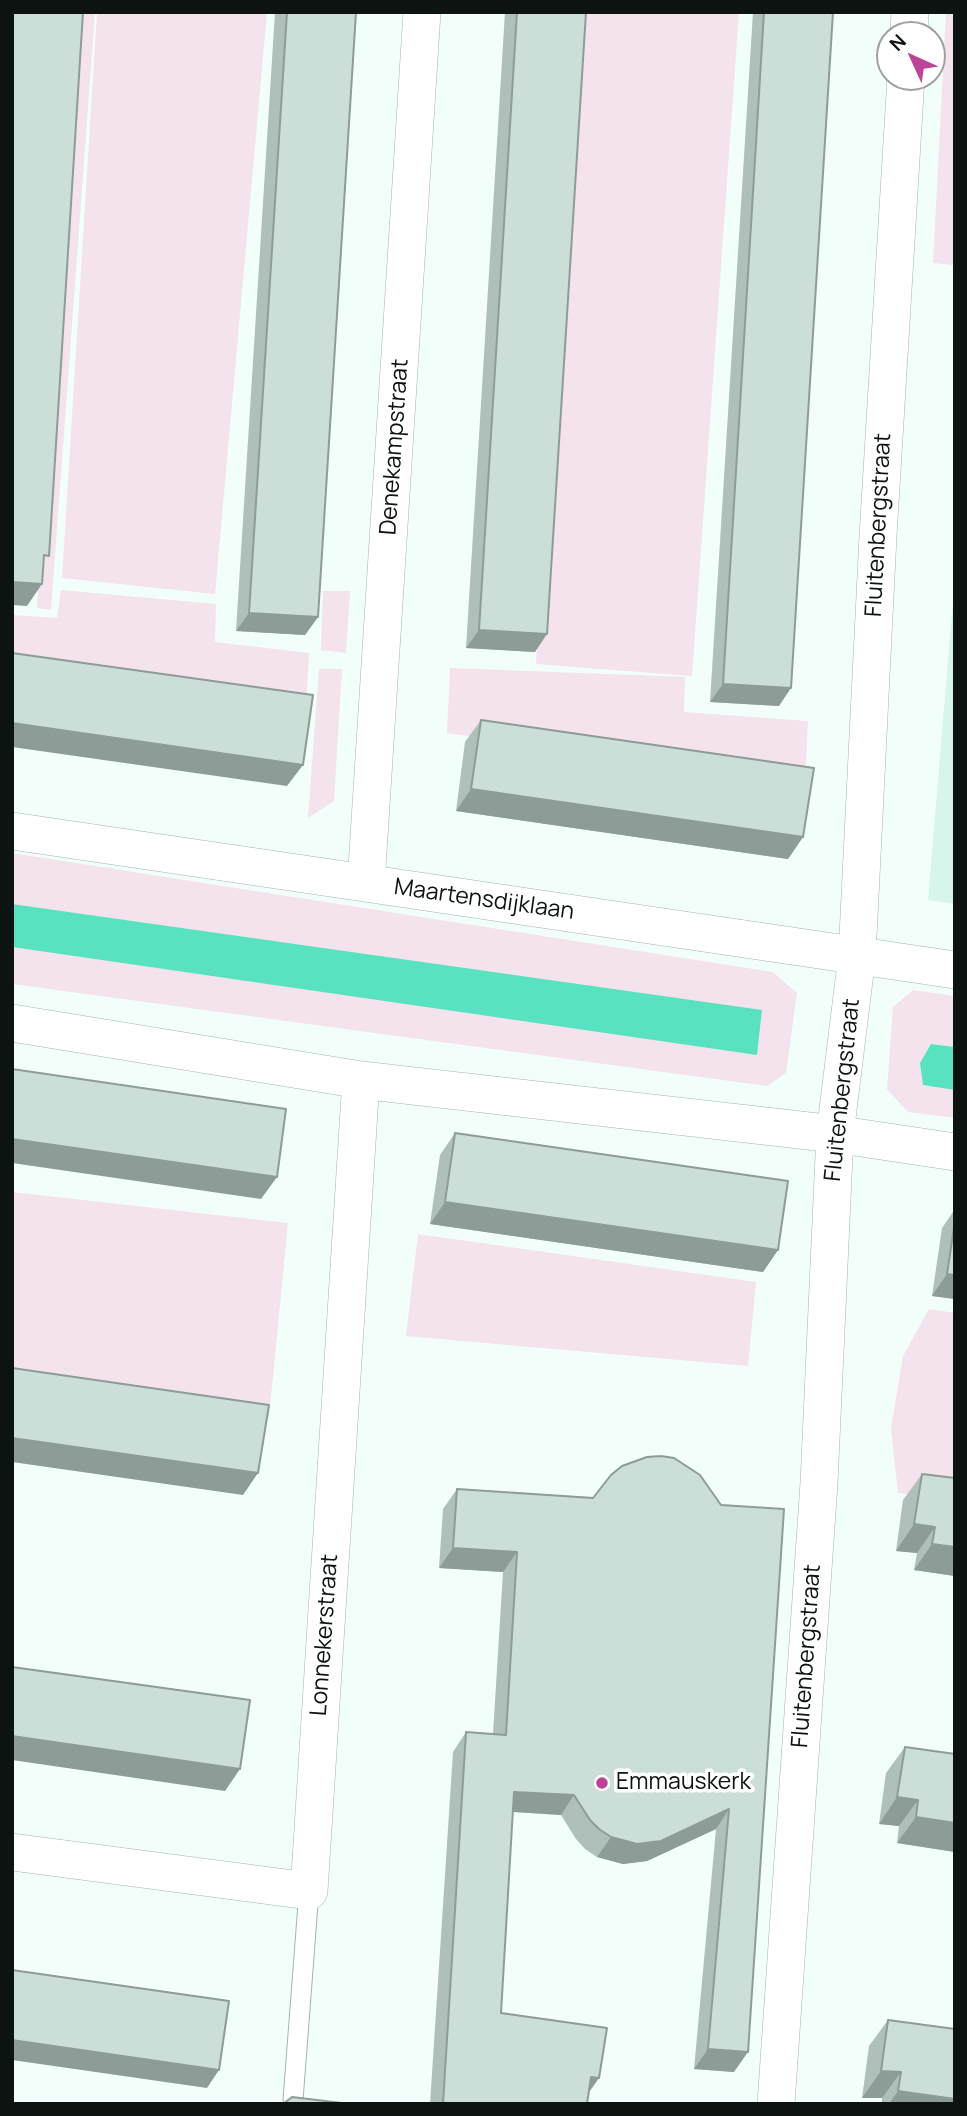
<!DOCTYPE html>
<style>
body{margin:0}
#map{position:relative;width:967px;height:2116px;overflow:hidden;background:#f2fefa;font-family:Manrope,sans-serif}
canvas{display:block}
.frame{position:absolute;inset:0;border:14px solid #0c1310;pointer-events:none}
.north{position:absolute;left:876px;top:21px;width:70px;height:70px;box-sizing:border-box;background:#fff;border:2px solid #9ea19f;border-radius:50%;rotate:315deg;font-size:19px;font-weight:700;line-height:28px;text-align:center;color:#0c1310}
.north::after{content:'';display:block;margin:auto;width:24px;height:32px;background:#bd4396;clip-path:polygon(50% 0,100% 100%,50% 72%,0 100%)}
</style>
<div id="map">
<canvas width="967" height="2116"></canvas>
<div class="frame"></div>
<div class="north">N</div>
</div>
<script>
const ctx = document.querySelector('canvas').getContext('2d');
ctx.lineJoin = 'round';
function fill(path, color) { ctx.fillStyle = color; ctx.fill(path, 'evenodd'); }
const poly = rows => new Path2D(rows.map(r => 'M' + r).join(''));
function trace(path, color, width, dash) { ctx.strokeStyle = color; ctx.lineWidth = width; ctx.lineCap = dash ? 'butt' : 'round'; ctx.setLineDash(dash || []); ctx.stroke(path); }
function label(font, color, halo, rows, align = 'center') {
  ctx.font = font + ' Manrope,sans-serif'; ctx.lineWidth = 7; ctx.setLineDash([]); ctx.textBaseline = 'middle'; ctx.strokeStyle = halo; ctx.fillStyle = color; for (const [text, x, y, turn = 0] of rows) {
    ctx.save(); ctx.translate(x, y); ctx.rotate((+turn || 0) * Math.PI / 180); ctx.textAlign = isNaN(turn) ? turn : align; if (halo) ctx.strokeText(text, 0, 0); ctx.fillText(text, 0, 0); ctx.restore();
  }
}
const built = poly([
 [955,578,955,904,928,900]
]);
const green = poly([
 [72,12,95,12,51,610,37,608],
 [97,12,267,12,215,594,62,578],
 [575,12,739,12,692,676,536,664],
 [946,12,955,12,955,265,933,263],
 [61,590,216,604,215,642,309,653,306,708,12,669,12,615,57,618],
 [323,591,350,591,346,653,321,650],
 [450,668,685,677,684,712,808,721,805,786,447,733],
 [319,669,342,669,334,801,308,818],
 [12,853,773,972,797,993,786,1073,767,1086,12,984,12,947,757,1054,762,1011,12,904],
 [913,990,955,996,955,1047,931,1044,923,1085,955,1090,955,1118,908,1112,887,1089,893,1007],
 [12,1192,288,1223,269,1417,12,1375],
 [418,1234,756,1282,748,1366,406,1336],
 [929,1309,955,1313,955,1501,898,1493,891,1429,903,1356]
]);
const water = poly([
 [12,904,762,1010,757,1055,12,947],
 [931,1044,955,1047,955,1090,923,1085,920,1063]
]);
const service = poly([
 [293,2100,309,1891]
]);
const minor = poly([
 [909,35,910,12],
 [12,831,955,970],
 [366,883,422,12],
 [12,1023,361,1080,835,1134,955,1152],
 [12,1852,309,1891,361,1080],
 [776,2104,819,1483,835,1134,857,956,878,536,906,77]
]);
const wall = poly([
 [275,12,356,12,318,617,305,635,236,631],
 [505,12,586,12,535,652,466,648],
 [753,12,833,12,779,706,710,702],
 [481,720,803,837,788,859,456,811,465,742],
 [455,1133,778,1250,763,1272,430,1224,440,1155],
 [955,1209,955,1299,932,1296,942,1228],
 [922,1474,955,1576,914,1570,917,1553,896,1551,903,1500],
 [457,1489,784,1509,734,2072,694,2069,716,1829,647,1861,623,1864,597,1857,585,1849,576,1839,561,1815,513,1812,501,2013,589,2092,587,2104,430,2104,453,1752,466,1732,493,1734,503,1572,439,1568,443,1509],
 [905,1747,955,1852,897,1843,899,1826,879,1824,886,1773],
 [888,2020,955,2104,882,2104,882,2098,862,2098,869,2046]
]);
const shadedWall = poly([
 [12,582,42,584,27,606,12,605],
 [249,613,318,617,305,635,236,631],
 [479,630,547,634,535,652,466,648],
 [723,684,791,688,779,706,710,702],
 [12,723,303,765,287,786,12,747],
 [471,789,803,837,788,859,456,811],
 [12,1139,277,1177,261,1199,12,1163],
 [445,1202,778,1250,763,1272,430,1224],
 [947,1274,955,1275,955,1299,932,1296],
 [12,1438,258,1473,243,1495,12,1462],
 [914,1524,935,1527,917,1553,896,1551],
 [932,1544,955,1547,955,1576,914,1570],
 [453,1548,517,1552,503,1572,439,1568],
 [12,1736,240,1769,225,1791,12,1760],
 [514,1792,574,1795,561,1815,500,1811],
 [897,1797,918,1800,899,1826,879,1824],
 [729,1809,716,1829,647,1861,623,1864,597,1857,611,1837],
 [916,1817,955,1823,955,1852,897,1843],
 [12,2040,219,2070,207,2088,12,2060],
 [708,2049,748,2052,734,2072,694,2069],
 [881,2071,901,2072,882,2098,862,2098],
 [591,2077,599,2078,585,2098],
 [898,2091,955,2099,955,2104,889,2104]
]);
const building = poly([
 [13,12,83,12,49,556,44,555,42,584,12,582,13,12],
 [287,12,356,12,318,617,249,613,287,12],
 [517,12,586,12,547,634,479,630,517,12],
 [764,12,833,12,791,688,723,684,764,12],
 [12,653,313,695,303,765,12,723,12,653],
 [481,720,814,768,803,837,471,789,481,720],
 [12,1069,286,1109,277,1177,12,1139,12,1069],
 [455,1133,788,1181,778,1250,445,1202,455,1133],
 [955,1221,955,1275,947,1274,955,1221],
 [12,1368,269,1405,258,1473,12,1438,12,1368],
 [661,1456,674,1458,700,1475,721,1505,784,1509,748,2052,708,2049,729,1809,661,1841,637,1844,611,1837,599,1829,590,1820,574,1795,514,1792,501,2013,607,2028,599,2078,591,2077,587,2104,443,2104,466,1732,506,1735,517,1552,453,1548,457,1489,593,1498,611,1475,622,1466,647,1457,661,1456],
 [922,1474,955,1478,955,1547,932,1544,935,1527,914,1524,922,1474],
 [12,1667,250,1700,240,1769,12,1736,12,1667],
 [905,1747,955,1754,955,1823,916,1817,918,1800,897,1797,905,1747],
 [12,1970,229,2001,219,2070,12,2040,12,1970],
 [888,2020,955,2029,955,2099,898,2091,901,2072,881,2071,888,2020],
 [292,2097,350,2104,283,2104,292,2097]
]);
const markers = [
 [602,1783,7,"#bd4396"]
];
const streetNames = [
 ["Denekampstraat",395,447,-86],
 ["Fluitenbergstraat",879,525,-87],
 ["Maartensdijklaan",484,900,8],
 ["Fluitenbergstraat",843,1090,-84],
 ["Lonnekerstraat",325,1635,-86],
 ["Fluitenbergstraat",807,1656,-86]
];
const poiNames = [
 ["Emmauskerk",616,1783]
];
fill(built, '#d8f5ec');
fill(green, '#f4e2ec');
fill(water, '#59e2bf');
trace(service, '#a2b5af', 21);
trace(minor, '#a2b5af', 38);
trace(service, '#fff', 19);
trace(minor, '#fff', 37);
fill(wall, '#afc0ba');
fill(shadedWall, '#8e9c97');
fill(building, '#cbdfd8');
trace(building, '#8e9c97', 2);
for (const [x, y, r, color] of markers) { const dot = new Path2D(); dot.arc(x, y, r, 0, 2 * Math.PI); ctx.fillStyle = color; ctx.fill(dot); trace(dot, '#fff', 2.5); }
label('23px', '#0c1310', '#fff', streetNames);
label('23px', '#0c1310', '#fff', poiNames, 'left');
</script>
